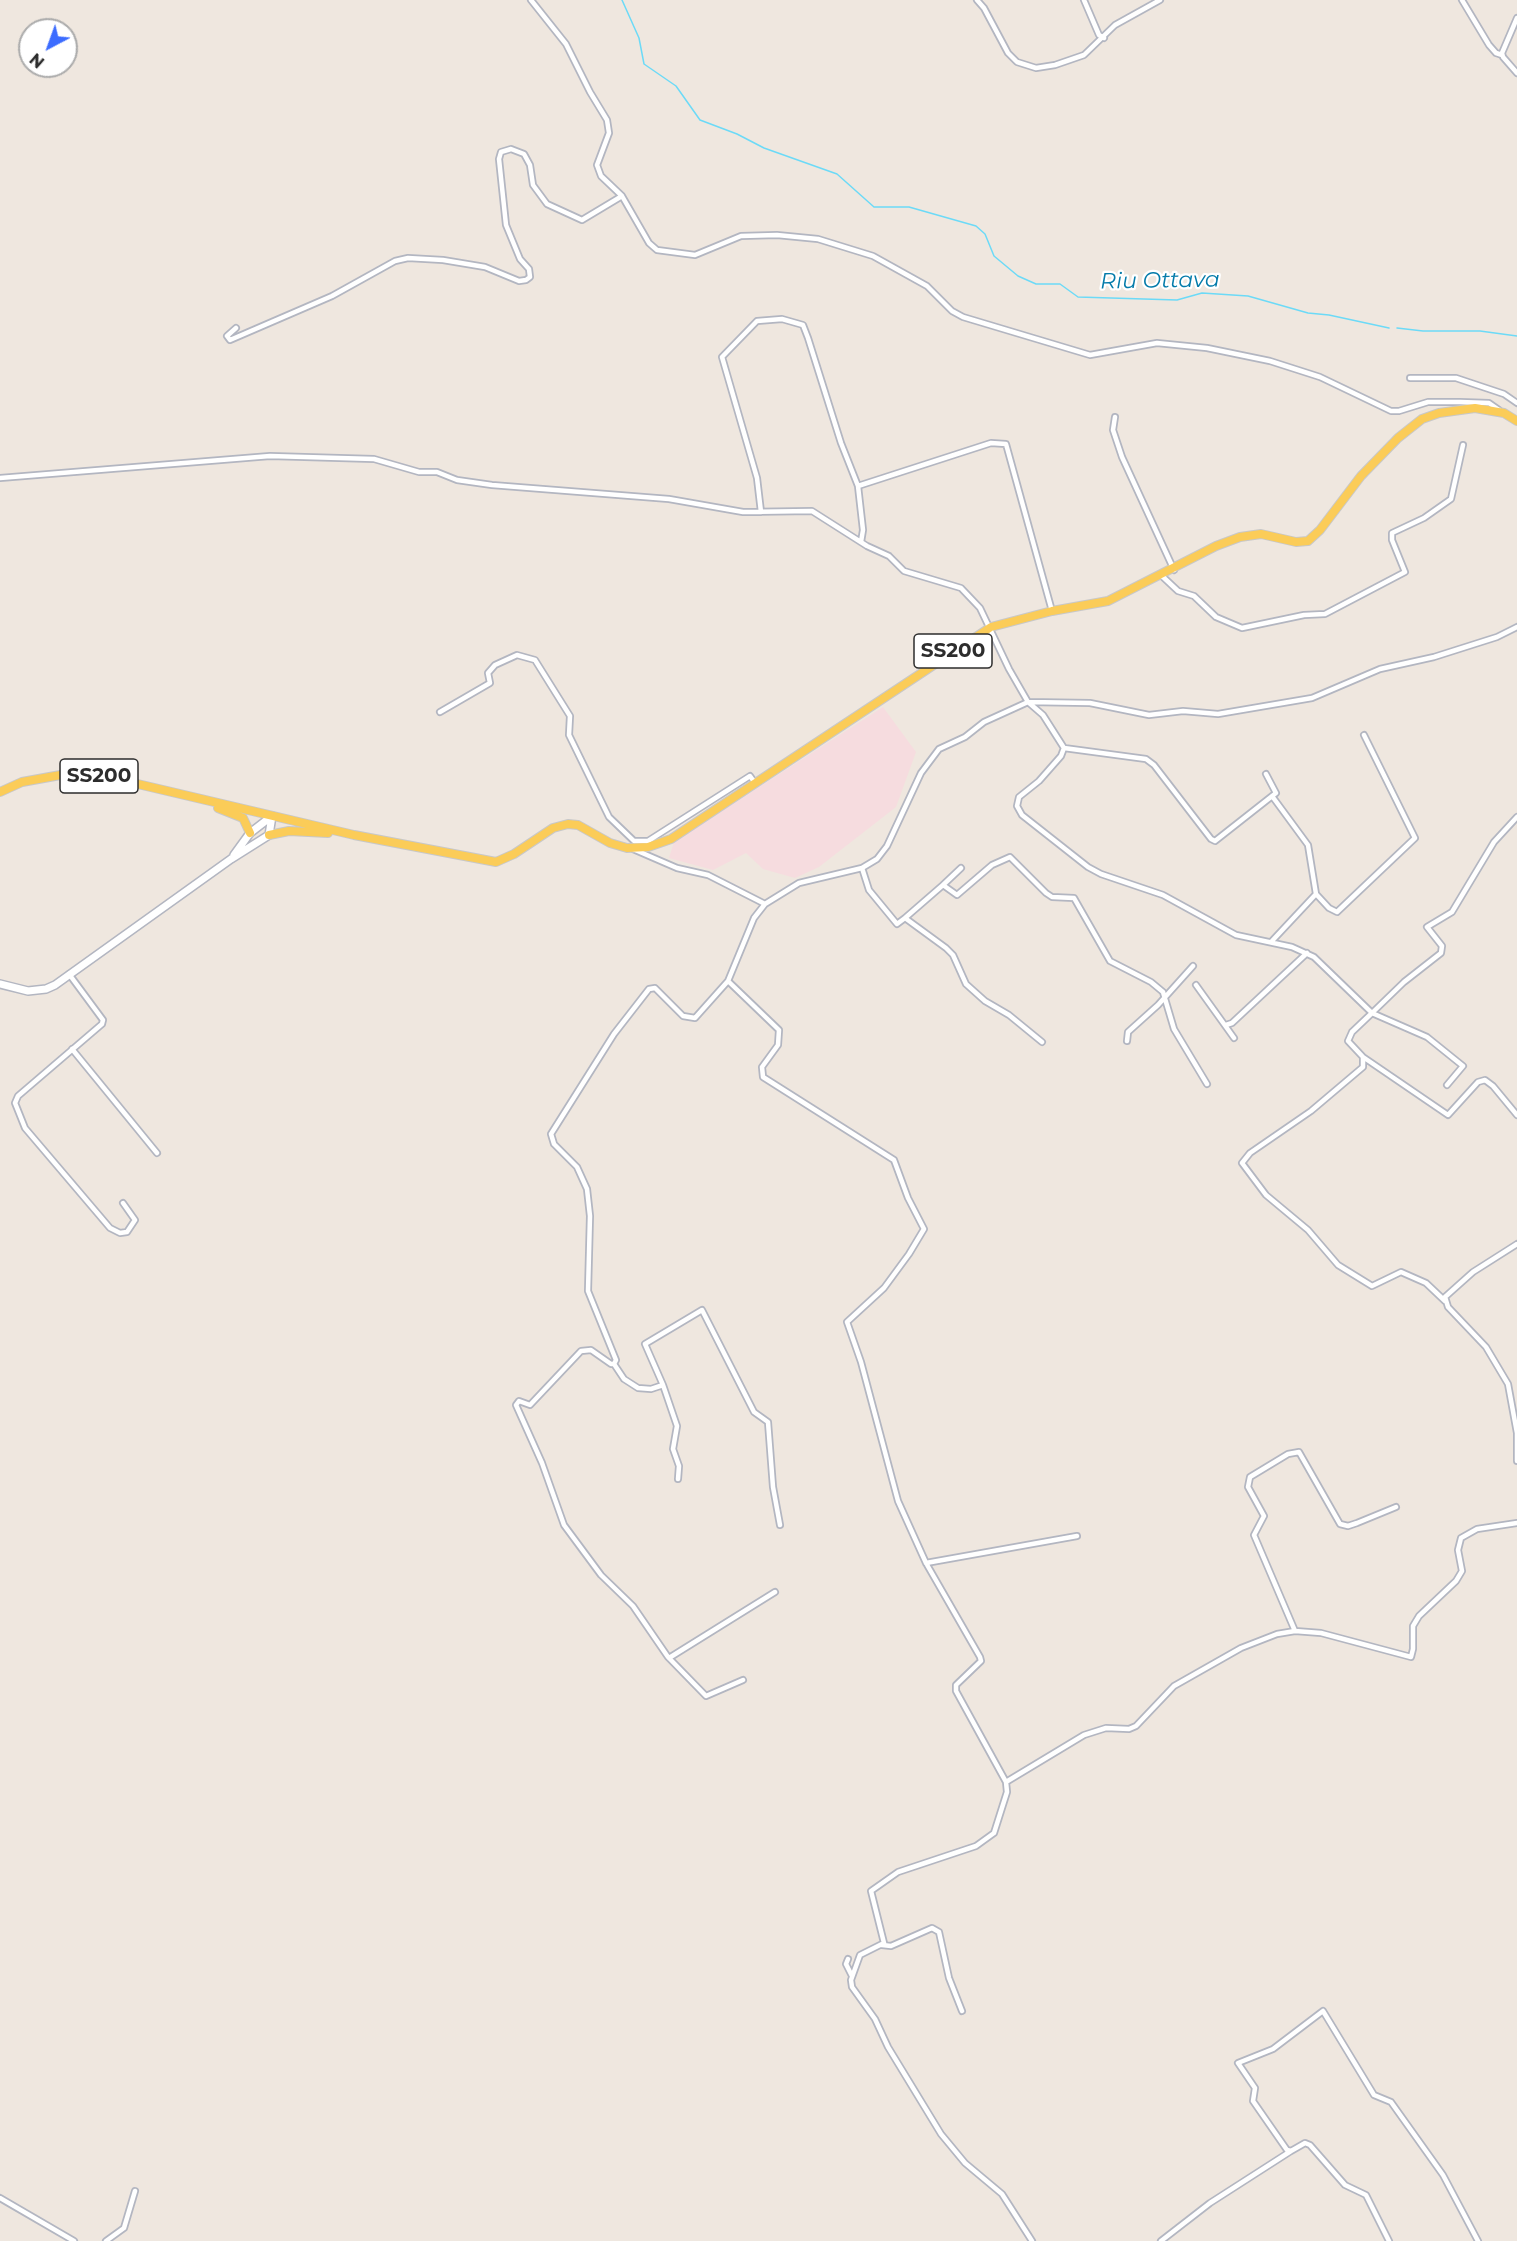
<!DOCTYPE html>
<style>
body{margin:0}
#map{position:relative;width:1517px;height:2241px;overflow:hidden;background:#efe7df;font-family:Montserrat,sans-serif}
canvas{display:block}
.north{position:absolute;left:18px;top:18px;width:60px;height:60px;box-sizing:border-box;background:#fff;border:2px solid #ababab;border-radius:50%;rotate:221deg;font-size:16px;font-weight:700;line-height:24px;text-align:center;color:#2d2d2d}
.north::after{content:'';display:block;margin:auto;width:21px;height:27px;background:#3c6cff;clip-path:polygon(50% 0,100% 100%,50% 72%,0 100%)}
</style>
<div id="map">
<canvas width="1517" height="2241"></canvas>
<div class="north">N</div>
</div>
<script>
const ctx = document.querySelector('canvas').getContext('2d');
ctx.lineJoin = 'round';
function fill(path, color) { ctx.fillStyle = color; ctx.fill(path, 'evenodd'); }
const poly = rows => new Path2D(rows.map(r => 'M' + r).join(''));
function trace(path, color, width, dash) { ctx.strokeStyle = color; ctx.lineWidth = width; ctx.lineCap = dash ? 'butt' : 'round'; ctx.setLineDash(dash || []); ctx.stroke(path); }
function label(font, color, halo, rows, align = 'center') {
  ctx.font = font + ' Montserrat,sans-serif'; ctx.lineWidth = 4.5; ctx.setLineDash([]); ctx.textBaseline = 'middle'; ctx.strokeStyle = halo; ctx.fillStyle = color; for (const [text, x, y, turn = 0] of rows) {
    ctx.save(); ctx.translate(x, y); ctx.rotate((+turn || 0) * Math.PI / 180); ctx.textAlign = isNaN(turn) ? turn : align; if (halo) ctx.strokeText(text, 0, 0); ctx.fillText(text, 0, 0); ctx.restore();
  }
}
const medical = poly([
 [883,707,916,752,896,807,819,867,795,878,763,869,746,853,713,870,669,858,674,842]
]);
const stream = poly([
 [622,0,639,38,644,64,676,86,700,120,737,134,764,148,837,174,874,207,909,207,976,226,985,234,994,256,1018,276,1036,284,1060,284,1078,297,1177,300,1202,293,1248,296,1308,313,1329,315,1389,328],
 [1397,328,1423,331,1480,331,1517,336]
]);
const street = poly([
 [531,0,566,44,590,92,607,120,609,133,597,165,601,176,622,196,649,243,657,250,695,255,741,236,777,235,818,239,873,256,927,286,952,311,963,317,1090,355,1157,343,1207,348,1270,361,1320,377,1391,411,1399,411,1428,402,1460,402,1489,403,1499,410],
 [977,0,984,8,1008,53,1017,62,1036,68,1055,65,1084,55,1115,25,1160,0],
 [1084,0,1099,35,1104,38],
 [1462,0,1489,45,1496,53,1502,55],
 [1517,18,1502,53,1503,57,1517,73],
 [236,328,227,336,230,340,332,296,395,261,408,258,443,260,485,267,519,281,526,280,530,277,529,269,520,259,506,225,499,159,501,152,511,149,524,154,530,165,533,185,547,204,582,220,622,196],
 [1410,378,1456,378,1504,394,1517,403],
 [1115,417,1113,430,1122,457,1174,570],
 [0,478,270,456,374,459,419,472,437,472,457,480,492,485,669,499,743,512,812,511,867,546,889,556,904,571,961,588,980,608,1009,669,1028,702,1043,715,1064,748,1061,756,1039,781,1019,797,1017,806,1022,815,1088,867,1101,874,1163,895,1236,935,1292,947,1314,957,1372,1013,1352,1032,1348,1041,1363,1057,1363,1067,1311,1111,1250,1153,1242,1163,1266,1195,1308,1230,1338,1265,1372,1286,1401,1272,1426,1283,1445,1301],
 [858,486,991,443,1006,444,1052,611],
 [761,512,757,478,722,357,757,321,782,319,803,325,808,338,841,443,858,486,863,530,861,542],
 [1162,576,1178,591,1194,596,1216,617,1242,628,1304,615,1325,614,1405,572,1392,540,1392,533,1424,518,1451,499,1463,445],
 [440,712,490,683,488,673,495,665,517,655,535,660,570,716,569,735,609,817,634,841,648,841,750,776,755,783],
 [1064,748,1146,759,1154,765,1211,839,1215,841,1276,793,1266,774],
 [1272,796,1308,845,1316,894,1272,941],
 [633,849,677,868,708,875,765,904],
 [862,868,869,890,897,924,905,918,946,948,953,955,966,984,985,1001,1009,1015,1042,1042],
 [961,868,943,885,957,895,992,865,1010,857,1046,893,1052,897,1074,898,1110,961,1151,982,1163,992,1174,1029,1207,1084],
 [1316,894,1329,908,1337,912,1415,838,1364,735],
 [905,918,943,885],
 [69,974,103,1020,102,1024,18,1096,15,1103,25,1128,110,1228,120,1233,127,1232,135,1220,123,1203],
 [728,981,779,1030,778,1045,762,1067,763,1077,894,1160,908,1198,924,1229,909,1254,884,1288,847,1322,861,1362,898,1501,926,1563,980,1657,981,1661,956,1685,956,1691,1006,1782,1007,1792,994,1833,976,1846,898,1872,871,1891,884,1943,860,1955,851,1980,852,1987,875,2019,888,2047,941,2134,965,2163,1002,2194,1032,2241],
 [1196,985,1234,1038],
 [1226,1025,1232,1023,1307,953],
 [1127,1041,1128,1032,1158,1005,1193,966],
 [72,1049,157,1153],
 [1363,1057,1448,1115,1478,1082,1485,1080,1493,1086,1517,1115],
 [1447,1085,1463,1066,1427,1037,1372,1013,1404,982,1441,953,1442,946,1427,927,1452,912,1494,842,1517,817],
 [1517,1244,1473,1272,1445,1297,1448,1307,1486,1347,1508,1384,1517,1433,1517,1461],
 [614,1364,624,1379,638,1388,651,1389,663,1385,645,1344,702,1310,754,1412,768,1422,773,1487,780,1525],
 [663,1385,677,1426,673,1449,679,1466,678,1479],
 [926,1563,1077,1536],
 [1295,1631,1254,1535,1264,1516,1248,1487,1250,1477,1288,1454,1299,1452,1340,1524,1348,1526,1357,1523,1396,1507],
 [669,1658,775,1592],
 [743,1680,706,1696,668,1657,633,1606,601,1575,564,1525,542,1463,516,1405,519,1401,530,1405,581,1351,591,1350,611,1364,614,1364,616,1360,588,1291,590,1216,587,1189,577,1167,554,1144,551,1134,614,1034,649,989,655,988,683,1016,695,1018,728,981,754,918,765,904,799,883,862,868,877,859,887,846,921,773,939,749,965,737,984,722,1028,702,1090,703,1149,715,1183,711,1218,714,1312,698,1380,669,1434,657,1497,637,1517,627],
 [1006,1782,1084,1735,1106,1728,1129,1729,1136,1726,1174,1686,1241,1648,1277,1634,1295,1631,1321,1633,1411,1657,1413,1649,1413,1626,1419,1616,1456,1581,1462,1571,1458,1550,1461,1538,1477,1529,1517,1523],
 [882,1945,891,1946,932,1928,939,1932,949,1978,962,2011],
 [848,1959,846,1964,852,1976],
 [0,2198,74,2241],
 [106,2241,124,2228,135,2191],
 [1161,2241,1210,2203,1291,2151],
 [1389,2241,1366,2195,1345,2185,1310,2145,1305,2143,1291,2151,1287,2150,1253,2101,1255,2088,1238,2063,1273,2049,1323,2011,1374,2095,1391,2102,1443,2175,1478,2241]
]);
const secondary = poly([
 [234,855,250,833,272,816],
 [0,984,28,991,46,989,55,985,231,859,269,835,272,816]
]);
const primary = poly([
 [0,792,22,782,66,774,108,777,354,835,496,862,514,854,553,828,568,824,578,825,610,843,627,848,648,847,671,839,991,627,1052,611,1108,601,1216,546,1240,537,1261,534,1296,542,1308,541,1320,530,1361,476,1398,438,1422,419,1439,413,1475,408,1504,413,1517,421],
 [218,808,243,818,250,833],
 [269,835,289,831,328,833]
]);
const shields = [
 [953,651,78],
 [99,776,78]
];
const shieldNames = [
 ["SS200",953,651],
 ["SS200",99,776]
];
const waterNames = [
 ["Riu Ottava",1160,281,-1]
];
fill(medical, '#f6dcdf');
trace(stream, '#6cdaf7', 1.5);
trace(street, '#b3b6c1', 8);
trace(secondary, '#b3b6c1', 10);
trace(primary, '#c8c8c8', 10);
trace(street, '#fff', 4.5);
trace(secondary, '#fff', 7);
trace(primary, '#fbcc58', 8);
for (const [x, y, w] of shields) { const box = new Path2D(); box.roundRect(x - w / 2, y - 17, w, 34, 4.5); ctx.fillStyle = '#fff'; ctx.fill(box); trace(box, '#2d2d2d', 1.5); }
label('bold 20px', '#2d2d2d', null, shieldNames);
label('italic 22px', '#047baa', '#fff', waterNames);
</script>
